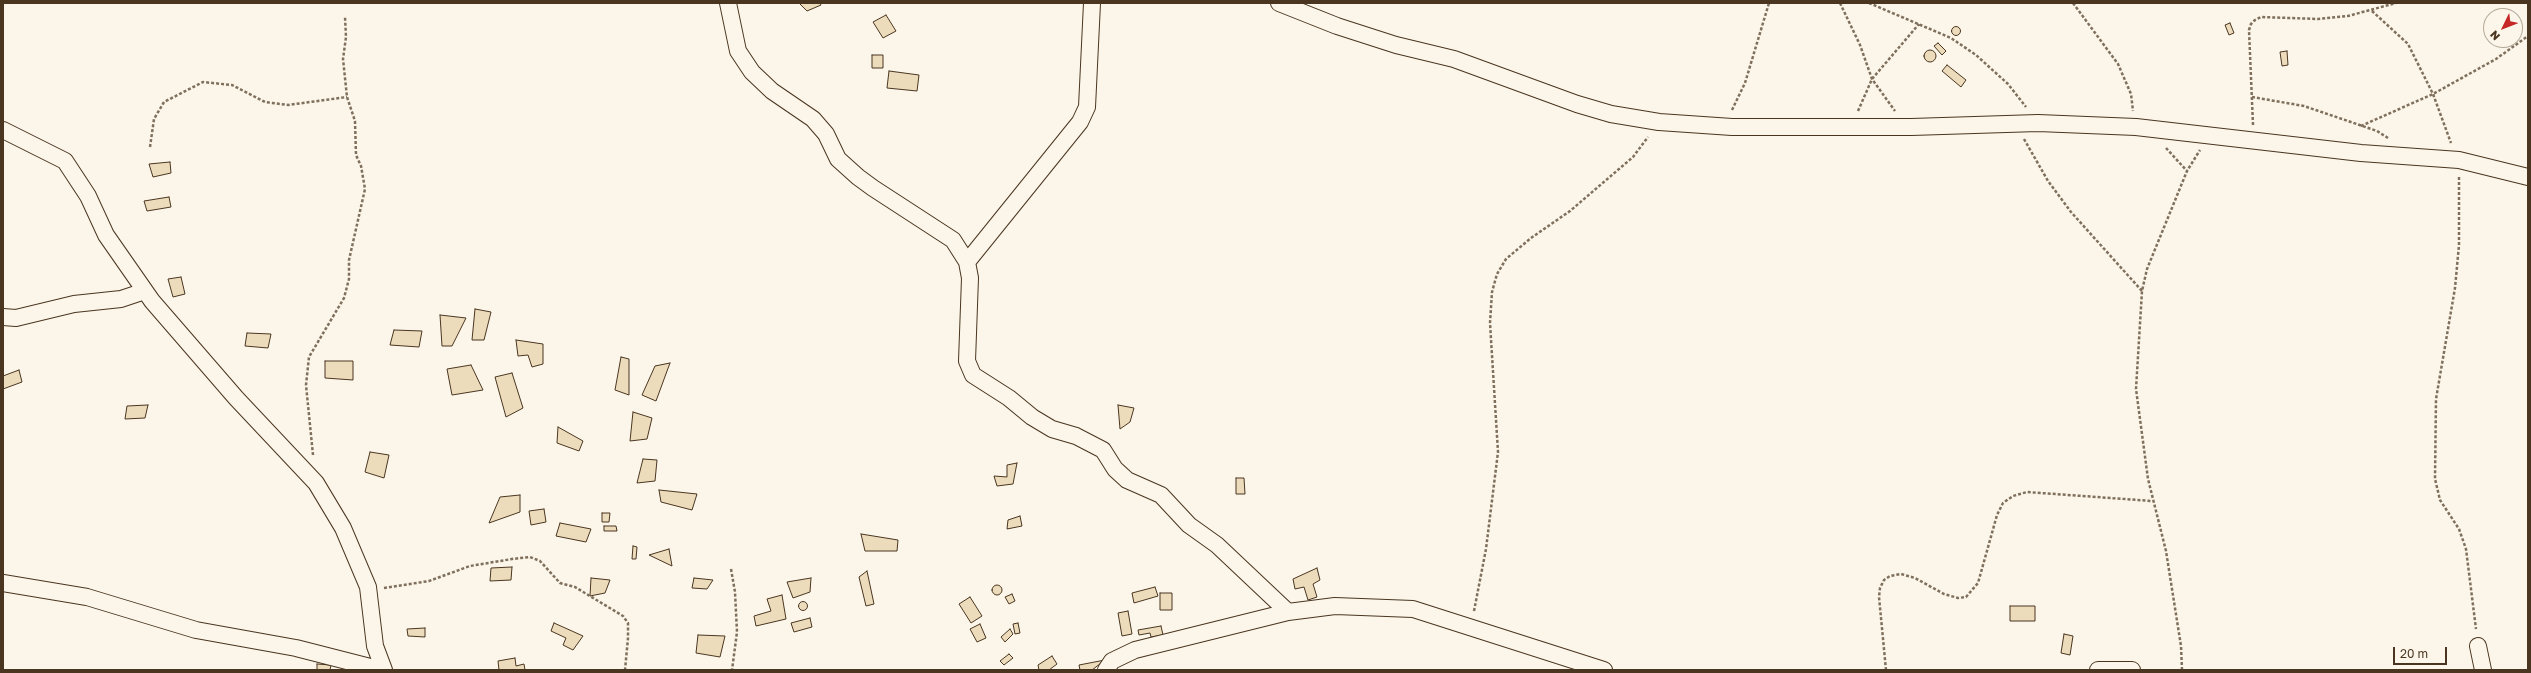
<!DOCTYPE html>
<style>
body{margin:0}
#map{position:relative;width:2531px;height:673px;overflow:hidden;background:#fbf6e9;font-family:"Golos Text",sans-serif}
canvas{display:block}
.frame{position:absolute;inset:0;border:4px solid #4a3520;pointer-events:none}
.north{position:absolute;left:2483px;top:8px;width:40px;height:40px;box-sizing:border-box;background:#fbf6e9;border:1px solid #b4a999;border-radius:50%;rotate:227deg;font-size:11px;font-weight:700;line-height:16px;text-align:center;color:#4a3520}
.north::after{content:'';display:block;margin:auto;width:14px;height:18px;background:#c62828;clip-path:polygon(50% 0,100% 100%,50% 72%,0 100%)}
.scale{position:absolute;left:2393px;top:647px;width:54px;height:18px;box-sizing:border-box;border:2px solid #4a3520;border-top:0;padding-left:5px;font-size:12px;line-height:14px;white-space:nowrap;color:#4a3520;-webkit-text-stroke:3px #fbf6e9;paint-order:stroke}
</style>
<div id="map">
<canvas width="2531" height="673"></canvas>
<div class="frame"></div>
<div class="north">N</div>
<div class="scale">20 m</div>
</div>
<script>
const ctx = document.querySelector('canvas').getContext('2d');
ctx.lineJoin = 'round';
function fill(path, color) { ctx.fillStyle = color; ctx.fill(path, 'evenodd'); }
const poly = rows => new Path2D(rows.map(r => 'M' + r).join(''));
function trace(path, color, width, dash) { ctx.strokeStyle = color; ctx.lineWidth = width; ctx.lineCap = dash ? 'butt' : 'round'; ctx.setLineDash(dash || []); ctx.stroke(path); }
const building = poly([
 [799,3,820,3,821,5,807,11,799,3],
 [886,15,896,31,883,38,873,22,886,15],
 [2230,23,2234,33,2229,35,2225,25,2230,23],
 '1951.5 31a4.5 4.5 0 1 1 9 0a4.5 4.5 0 1 1-9 0Z',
 [1938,43,1946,51,1942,55,1934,46,1938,43],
 '1924 56a6 6 0 1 1 12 0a6 6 0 1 1-12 0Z',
 [2287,51,2288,65,2282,66,2280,52,2287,51],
 [872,55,883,55,883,68,872,68,872,55],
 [1947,65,1966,80,1961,87,1942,71,1947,65],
 [889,71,919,75,917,91,887,88,889,71],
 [170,162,171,173,153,177,149,164,170,162],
 [169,197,171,207,147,211,144,201,169,197],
 [181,277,185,294,173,297,168,279,181,277],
 [475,309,491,312,484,340,472,340,475,309],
 [440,315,466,318,452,346,442,346,440,315],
 [394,330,422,331,419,347,390,345,394,330],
 [247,333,271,334,268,348,245,346,247,333],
 [516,340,543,344,543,364,532,367,528,355,518,356,516,340],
 [621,357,629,359,629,395,615,390,621,357],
 [325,361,353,361,353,380,325,378,325,361],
 [670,363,656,401,642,395,655,366,670,363],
 [471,365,483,390,452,395,447,369,471,365],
 [19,370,22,382,3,389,3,376,19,370],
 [512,373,523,408,506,417,495,377,512,373],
 [148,405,145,418,125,419,127,406,148,405],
 [1118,405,1134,408,1130,422,1120,429,1118,405],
 [633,412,652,418,647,439,630,441,633,412],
 [558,427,583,441,579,451,557,443,558,427],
 [370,452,389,455,384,478,365,472,370,452],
 [643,459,657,460,655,481,637,483,643,459],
 [1017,463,1013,484,997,486,994,476,1007,477,1007,465,1017,463],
 [1236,478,1244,478,1245,494,1236,494,1236,478],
 [659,490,697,494,692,510,661,502,659,490],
 [520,495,520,512,489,523,500,497,520,495],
 [544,509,546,522,531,525,529,511,544,509],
 [602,513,610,513,609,522,602,522,602,513],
 [1020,516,1022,526,1007,529,1008,520,1020,516],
 [560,523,591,529,586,542,556,536,560,523],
 [604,526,616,526,617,531,604,531,604,526],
 [861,534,898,540,897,551,865,551,861,534],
 [633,546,637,547,636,559,632,559,633,546],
 [669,549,672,566,649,555,669,549],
 [512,567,511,580,490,581,491,568,512,567],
 [1317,568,1320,580,1313,584,1317,597,1308,600,1304,587,1295,589,1293,579,1317,568],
 [867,571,874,604,866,606,859,577,867,571],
 [591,578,610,580,605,593,590,596,591,578],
 [694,578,713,580,707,589,692,588,694,578],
 [811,578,810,592,793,598,787,582,811,578],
 '992 590a5 5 0 1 1 10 0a5 5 0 1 1-10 0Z',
 [1155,587,1158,596,1134,603,1132,593,1155,587],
 [1160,593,1172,593,1172,610,1160,610,1160,593],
 [1012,594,1015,601,1009,604,1005,597,1012,594],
 [782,595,786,619,756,626,754,616,771,611,767,599,782,595],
 [970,597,982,616,971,623,959,604,970,597],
 '798.5 606a4.5 4.5 0 1 1 9 0a4.5 4.5 0 1 1-9 0Z',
 [2010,606,2035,606,2035,621,2010,621,2010,606],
 [1128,611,1132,634,1122,636,1118,613,1128,611],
 [810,618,812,627,794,632,791,623,810,618],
 [554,623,583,636,573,650,563,645,566,638,551,631,554,623],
 [1018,623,1020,633,1015,634,1013,624,1018,623],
 [980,624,986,638,977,642,970,629,980,624],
 [1161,626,1163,635,1151,637,1150,633,1139,635,1138,630,1161,626],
 [425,628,425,637,408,636,407,629,425,628],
 [1010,629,1013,634,1005,642,1001,637,1010,629],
 [2064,634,2073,636,2070,655,2061,653,2064,634],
 [698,635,725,636,720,657,696,653,698,635],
 [1009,654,1013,658,1004,665,1000,661,1009,654],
 [1052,656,1057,664,1049,670,1039,670,1038,665,1052,656],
 [515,658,516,666,524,664,525,670,499,670,498,661,515,658],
 [1105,660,1092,670,1080,670,1079,665,1105,660],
 [317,664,331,665,330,670,317,670,317,664]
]);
const path = poly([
 [1840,3,1860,45,1872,79,1895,111],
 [1869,3,1951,38,1976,55,2008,84,2026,107],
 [2073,3,2118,64,2131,94,2133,111],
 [2372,11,2408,44,2433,94,2451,143],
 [2252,97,2304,106,2377,131,2388,138],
 [1732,110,1745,83,1769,3],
 [1858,111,1872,79,1919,24],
 [2253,125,2249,30,2251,24,2255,20,2261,17,2318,19,2348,16,2396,3],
 [2361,126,2433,94,2496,59,2528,36],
 [2024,139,2048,181,2071,212,2142,291],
 [150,147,154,119,164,102,203,82,232,85,265,102,288,105,347,97],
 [2166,148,2187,171],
 [2459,177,2459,245,2455,288,2436,399,2435,479,2440,500,2459,529,2466,549,2476,629],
 [313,455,306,385,309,357,344,298,349,279,349,260,365,189,361,166,356,155,355,121,347,97,343,59,346,37,345,17],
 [731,569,735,592,737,632,732,670],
 [384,588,429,581,470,566,512,559,530,557,540,561,560,583,575,587,623,616,628,623,628,638,625,670],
 [1474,611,1486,549,1498,452,1490,323,1492,292,1497,274,1506,259,1531,238,1570,211,1633,157,1648,137],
 [1886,670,1879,597,1880,588,1884,580,1890,576,1901,574,1915,578,1944,594,1958,598,1966,597,1978,583,1997,515,2003,503,2013,496,2027,492,2152,501],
 [2182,670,2181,646,2166,551,2148,479,2136,389,2142,291,2147,269,2187,171,2200,150]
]);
const minor = poly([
 [728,3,738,51,752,72,772,91,813,119,826,134,838,159,858,177,873,188,953,240,967,262,970,278,967,361,973,375,1009,398,1032,417,1052,429,1076,436,1103,450,1115,469,1127,480,1161,495,1189,525,1217,545,1288,612],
 [1279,3,1337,26,1396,45,1454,59,1577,104,1611,114,1659,122,1732,127,1911,127,2038,123,2136,127,2361,153,2459,160,2528,177],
 [3,130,65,161,88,196,106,235,152,301,236,398,316,483,343,528,368,587,375,646,384,670],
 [967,262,1080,122,1087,107,1092,3],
 [3,317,16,318,74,304,121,299,145,291],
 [3,583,87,597,196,630,296,648,382,670],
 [2478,646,2483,670],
 [1106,670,1112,661,1135,650,1288,612,1335,606,1413,609,1604,670],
 [2098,670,2132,670]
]);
fill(building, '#ecdcbc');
trace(building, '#4a3520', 1);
trace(minor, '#4a3520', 18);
trace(path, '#7f6f5c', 2.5, [3, 2]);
trace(minor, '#fbf6e9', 16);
</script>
